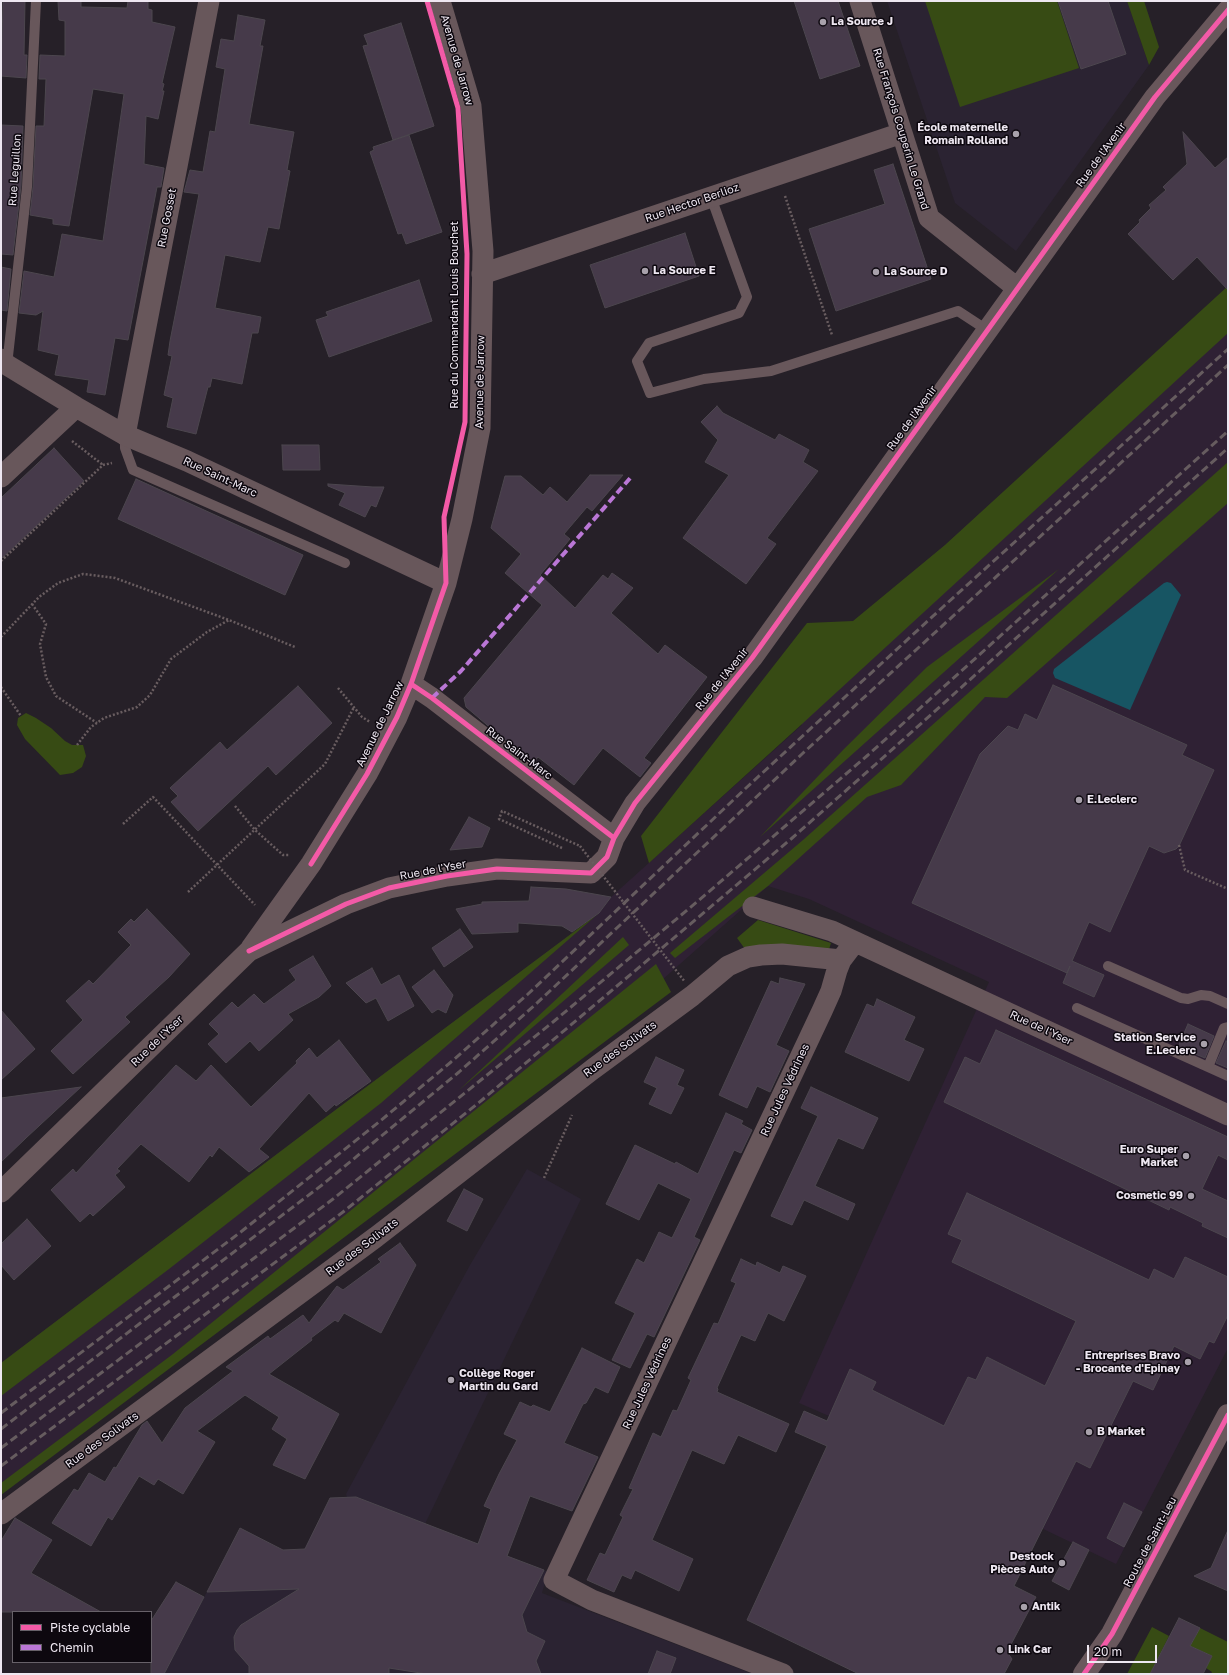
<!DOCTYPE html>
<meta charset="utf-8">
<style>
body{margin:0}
#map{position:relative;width:1229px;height:1675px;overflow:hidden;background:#262028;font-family:"Golos Text",sans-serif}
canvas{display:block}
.frame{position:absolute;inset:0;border:2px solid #eee7f1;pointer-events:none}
.legend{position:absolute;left:12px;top:1611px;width:140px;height:52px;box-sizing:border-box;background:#0d080f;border:1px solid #676169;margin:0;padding:5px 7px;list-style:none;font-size:12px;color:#eee7f1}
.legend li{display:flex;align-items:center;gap:8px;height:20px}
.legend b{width:20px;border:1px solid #676169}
.scale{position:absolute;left:1087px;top:1645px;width:70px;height:18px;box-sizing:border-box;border:2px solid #eee7f1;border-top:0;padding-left:5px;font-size:12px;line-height:14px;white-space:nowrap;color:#eee7f1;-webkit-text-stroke:3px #0d080f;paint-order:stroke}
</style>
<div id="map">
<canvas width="1229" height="1675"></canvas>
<div class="frame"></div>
<ul class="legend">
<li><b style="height:5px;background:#f35aa7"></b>Piste cyclable</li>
<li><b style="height:5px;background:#ba77d6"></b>Chemin</li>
</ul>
<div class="scale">20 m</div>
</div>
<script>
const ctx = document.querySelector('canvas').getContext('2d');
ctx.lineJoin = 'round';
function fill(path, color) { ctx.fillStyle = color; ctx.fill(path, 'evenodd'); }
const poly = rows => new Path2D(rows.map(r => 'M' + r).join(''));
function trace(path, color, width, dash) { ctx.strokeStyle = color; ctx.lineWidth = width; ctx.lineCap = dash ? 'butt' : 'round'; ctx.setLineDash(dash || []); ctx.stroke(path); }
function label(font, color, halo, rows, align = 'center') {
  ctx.font = font + ' "Golos Text",sans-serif'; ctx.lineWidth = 3; ctx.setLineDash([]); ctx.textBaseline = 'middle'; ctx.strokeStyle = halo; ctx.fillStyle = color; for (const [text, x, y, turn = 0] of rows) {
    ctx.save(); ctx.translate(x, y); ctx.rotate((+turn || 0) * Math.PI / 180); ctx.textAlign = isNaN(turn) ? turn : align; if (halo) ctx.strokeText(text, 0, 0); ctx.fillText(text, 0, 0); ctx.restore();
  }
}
const built = poly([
 [1228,288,1228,1348,1116,1564,825,1424,829,1416,799,1403,989,982,809,899,768,886,574,1058,1,1492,1,1363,310,1129,599,913,611,897,802,725,769,692,945,545]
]);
const education = poly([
 [887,1,1127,1,1149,65,1016,251,955,203],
 [527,1169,581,1199,425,1524,548,1572,542,1593,753,1674,164,1674,240,1528,283,1550,304,1549,330,1498,347,1497,346,1494,470,1265]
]);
const green = poly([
 [925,1,1057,1,1079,68,960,107],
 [1127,1,1144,1,1159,47,1149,65],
 [1228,286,1228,333,802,724,649,863,641,836,807,623,853,621,945,545],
 [1228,462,1228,503,1007,698,985,697,901,785,867,797,768,886,675,958,670,953,803,840],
 [1059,569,760,837,844,749,927,667],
 [26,713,36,718,51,728,65,741,72,745,83,745,86,756,82,767,73,773,60,775,25,739,17,725,18,718],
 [599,913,381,1103,169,1269,1,1396,1,1363,310,1129],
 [758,920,831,943,826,959,745,949,737,938],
 [623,937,629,945,458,1091],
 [656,964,671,992,1,1495,1,1483,173,1354],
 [1152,1627,1169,1636,1150,1674,1127,1674],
 [1200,1628,1228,1642,1228,1674,1211,1674,1212,1672,1206,1668,1212,1656,1190,1646]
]);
const water = poly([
 [1167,582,1171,583,1181,595,1130,710,1055,678,1053,673,1054,669,1164,583]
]);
const building = poly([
 [3,1,25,1,24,55,27,55,26,78,1,76,3,1],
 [58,1,81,1,81,7,127,8,128,1,148,1,148,9,152,10,152,22,175,27,162,83,164,84,162,91,164,91,158,119,146,116,144,164,164,168,161,187,157,187,128,340,115,338,105,395,87,392,89,380,55,375,59,355,38,350,43,311,36,315,19,313,24,271,54,277,62,234,103,241,124,94,93,89,69,226,53,224,53,219,30,215,33,187,36,126,44,126,46,79,39,79,40,55,65,56,65,21,59,20,58,1],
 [794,1,838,1,860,66,820,79,794,1],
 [1058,1,1108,1,1126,54,1081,69,1058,1],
 [238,15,265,20,260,46,263,46,249,124,294,132,287,170,290,171,279,229,268,227,260,262,225,255,215,308,261,317,258,333,252,333,242,384,212,378,210,387,208,387,196,434,167,427,173,398,164,395,172,356,168,355,170,341,199,194,184,192,190,170,203,172,210,131,215,132,225,69,216,67,221,39,234,41,238,15],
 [401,23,434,126,393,140,363,46,368,45,364,35,401,23],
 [1,125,23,126,21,186,13,255,1,254,1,125],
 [1183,132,1215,168,1228,157,1228,290,1197,257,1173,280,1128,234,1140,222,1139,220,1151,208,1149,205,1166,190,1163,187,1187,164,1183,132],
 [409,135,442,232,406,244,402,233,398,234,370,152,374,150,373,147,409,135],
 [893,164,931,279,836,311,809,229,885,204,874,170,893,164],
 [685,233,699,276,605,308,590,265,685,233],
 [1,267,11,269,7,311,1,310,1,267],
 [419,280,432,321,329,357,316,320,328,316,326,312,419,280],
 [717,406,723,413,775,440,779,434,809,450,803,462,818,471,767,538,776,544,746,584,683,538,729,475,705,462,718,440,701,422,717,406],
 [282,445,319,445,320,470,283,470,282,445],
 [54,448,84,481,1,559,1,498,54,448],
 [590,475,623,475,592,511,587,507,564,534,570,539,540,575,575,608,603,575,608,579,612,573,633,588,611,613,658,654,665,645,707,677,644,758,651,763,640,777,603,748,574,785,538,757,534,762,493,730,466,707,464,698,542,605,505,573,521,554,491,528,505,476,521,476,543,495,550,487,567,502,590,475],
 [136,479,303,555,285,595,118,519,136,479],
 [328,484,373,487,384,487,376,507,371,505,365,517,339,505,345,493,328,486,328,484],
 [1053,685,1187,745,1182,755,1214,770,1179,846,1176,849,1164,853,1149,846,1110,932,1089,922,1072,961,1104,975,1094,997,1063,983,1070,966,1067,973,912,903,980,754,1008,726,1018,730,1025,714,1037,720,1053,685],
 [298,686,332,723,276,775,268,766,198,831,171,802,178,796,170,788,220,742,227,750,298,686],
 [469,817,490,828,482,847,450,850,469,817],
 [531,887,566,889,611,897,599,913,572,932,562,926,518,923,518,932,472,934,456,909,482,904,482,902,529,901,531,887],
 [147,909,190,954,169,977,125,1017,130,1022,73,1074,51,1051,83,1020,66,1001,89,980,93,984,131,945,118,932,131,919,134,922,147,909],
 [460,929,473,947,444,967,432,948,460,929],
 [313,956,331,986,319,997,288,1014,293,1020,259,1051,250,1041,226,1063,208,1044,219,1034,209,1024,232,1002,238,1008,254,994,264,1004,296,980,289,970,313,956],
 [372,968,381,985,399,975,414,1006,388,1021,376,998,366,1003,346,983,372,968],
 [434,970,453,995,446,1013,438,1009,432,1013,412,987,434,970],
 [780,978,805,984,776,1045,789,1051,770,1092,757,1086,747,1108,719,1095,771,981,779,984,780,978],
 [877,999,915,1017,904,1040,924,1049,909,1081,845,1052,867,1004,874,1007,877,999],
 [1,1010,35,1049,1,1080,1,1010],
 [1188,1024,1214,1036,1205,1058,1178,1047,1188,1024],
 [996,1030,1228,1137,1228,1160,1218,1155,1202,1189,1228,1201,1228,1238,1202,1226,1203,1223,1170,1207,1169,1210,944,1102,965,1057,980,1064,996,1030],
 [339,1040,371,1081,336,1106,335,1104,326,1112,309,1093,259,1149,269,1157,249,1172,219,1147,212,1157,210,1155,189,1182,141,1144,117,1169,120,1171,115,1175,125,1187,93,1216,90,1213,80,1222,51,1190,73,1169,76,1173,176,1065,196,1081,211,1065,251,1107,297,1063,296,1061,309,1048,317,1058,339,1040],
 [1226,1041,1228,1042,1228,1068,1216,1063,1226,1041],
 [656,1057,684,1070,677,1085,684,1088,671,1114,649,1104,657,1088,644,1082,656,1057],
 [81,1087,26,1138,1,1162,1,1098,81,1087],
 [811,1087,878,1118,863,1149,838,1138,815,1186,855,1204,848,1220,804,1200,792,1225,771,1216,818,1116,801,1108,811,1087],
 [726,1113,743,1121,741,1124,752,1130,741,1153,734,1150,694,1237,700,1240,654,1337,647,1334,630,1368,612,1360,635,1313,615,1303,637,1259,644,1263,659,1232,672,1238,691,1199,658,1183,639,1220,606,1204,635,1145,675,1164,676,1162,698,1174,726,1113],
 [464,1189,483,1199,467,1231,447,1221,464,1189],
 [967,1193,1149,1280,1154,1269,1174,1279,1185,1257,1228,1277,1228,1315,1214,1343,1209,1341,1200,1359,1174,1346,1153,1390,1133,1381,1090,1468,1076,1461,1014,1586,1036,1597,1007,1652,1012,1659,1004,1674,859,1674,747,1620,827,1446,795,1432,804,1411,827,1421,850,1369,876,1382,872,1390,944,1426,968,1377,976,1380,987,1357,1045,1386,1076,1321,952,1262,962,1240,948,1234,967,1193],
 [27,1219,51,1246,14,1280,1,1265,1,1244,27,1219],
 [400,1243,416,1265,381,1333,344,1313,338,1322,335,1320,311,1338,312,1340,269,1374,339,1414,305,1479,273,1465,287,1439,272,1429,279,1417,245,1395,197,1431,215,1442,183,1494,158,1479,154,1485,139,1476,112,1520,108,1517,91,1546,52,1523,74,1489,78,1491,89,1473,105,1482,114,1467,116,1468,142,1425,147,1421,162,1443,185,1408,233,1371,226,1367,268,1336,270,1339,303,1315,309,1323,337,1286,343,1290,381,1262,378,1259,400,1243],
 [741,1259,756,1266,757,1262,780,1273,783,1266,806,1276,784,1321,768,1313,755,1341,741,1335,717,1388,718,1389,717,1392,789,1424,776,1452,738,1435,724,1464,692,1450,652,1540,693,1559,679,1591,635,1570,631,1579,622,1575,614,1592,587,1580,600,1553,605,1555,623,1517,620,1515,633,1489,629,1488,653,1433,661,1437,673,1410,677,1411,691,1380,688,1378,714,1323,718,1324,736,1283,731,1281,741,1259],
 [582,1348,620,1367,608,1393,595,1387,586,1403,583,1404,564,1443,598,1457,572,1511,530,1496,507,1556,544,1570,522,1615,527,1632,545,1641,536,1661,541,1674,427,1674,389,1668,389,1674,249,1674,249,1666,235,1650,234,1637,237,1630,241,1625,299,1589,207,1592,240,1528,283,1550,305,1549,330,1498,356,1497,478,1544,491,1509,484,1506,499,1474,517,1440,504,1434,520,1402,531,1407,533,1405,550,1412,582,1348],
 [1124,1503,1142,1512,1124,1547,1107,1538,1124,1503],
 [15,1518,52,1540,31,1573,101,1612,1,1612,1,1541,15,1518],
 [1228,1530,1228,1591,1194,1576,1211,1568,1228,1530],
 [1073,1542,1089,1550,1069,1590,1052,1581,1073,1542],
 [176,1582,204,1597,164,1674,151,1674,151,1621,176,1582],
 [1179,1618,1200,1628,1190,1646,1212,1656,1203,1674,1150,1674,1179,1618],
 [657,1651,676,1658,670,1674,648,1674,657,1651]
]);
const path = poly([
 [785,196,832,335],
 [72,441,103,465],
 [1,561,103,465,112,463],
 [32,604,46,624,40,644,46,677,56,696,97,723],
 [1,637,39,597,58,583,83,574,115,578,229,620,295,647],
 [1,687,21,716],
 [338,688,362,717,370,722],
 [77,745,91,727,104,718,137,707,150,695,171,659,207,632,229,620],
 [235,806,255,830,283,855,290,855],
 [123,824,153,797,255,905],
 [1179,845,1185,870,1228,889],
 [562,848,499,819,502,811,580,846],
 [188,892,325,764,354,707],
 [544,1178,572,1115]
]);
const lane = poly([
 [711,197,747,297,739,313,649,343,637,361,650,393,704,379,771,371,958,311,987,330],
 [7,365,27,187,36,1],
 [125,435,125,448,133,470,345,563],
 [1108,966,1181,998,1188,999,1201,995,1210,996,1228,1004],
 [1077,1008,1208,1067,1224,1028,1228,1027],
 [1208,1067,1228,1076]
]);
const street = poly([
 [860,1,929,218,1017,288],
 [482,274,902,133],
 [1,359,7,365,76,407,125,435,187,461,446,583],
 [125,435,209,1],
 [1,477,76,407],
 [411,684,432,698,614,838],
 [753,907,832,931,1228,1115],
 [251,948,311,864,367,774,397,717,411,684,446,583,462,519,480,428,483,251,471,106,440,1],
 [1,1192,249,951,346,904,389,888,447,876,497,869,591,873,607,857,614,838,635,803,752,658,1155,97,1228,10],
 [1,1514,376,1237,593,1069,692,996,728,966,748,957,761,955,782,954,841,960,854,943],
 [783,1674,592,1600,554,1580,822,1011,831,991,837,970,841,960]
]);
const primary = poly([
 [1084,1674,1112,1634,1228,1415]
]);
const rail = poly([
 [1,1413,242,1231,379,1122,451,1062,528,994,746,788,944,606,1228,349],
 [1,1429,322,1185,459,1072,536,1004,802,754,1228,365],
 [1,1448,333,1199,553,1022,698,901,868,755,1228,431],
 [1,1466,343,1212,482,1100,791,839,876,764,1228,448]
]);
const pathBridge = poly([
 [580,846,685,982]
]);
const quiet = poly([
 [432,698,461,671,632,476]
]);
const cycleway = poly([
 [411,684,432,698,614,838],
 [311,864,367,774,397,717,411,684,446,583,444,517,465,422,467,254,458,108,427,1],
 [249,951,346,904,389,888,447,876,497,869,591,873,607,857,614,838,635,803,752,658,1155,97,1228,10],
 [1084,1674,1112,1634,1228,1415]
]);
const markers = [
 [823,22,4,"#a8a1ab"],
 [1016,134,4,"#a8a1ab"],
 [645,271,4,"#a8a1ab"],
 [876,272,4,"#a8a1ab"],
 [1079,800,4,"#a8a1ab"],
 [1204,1044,4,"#a8a1ab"],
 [1186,1156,4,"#a8a1ab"],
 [1191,1196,4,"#a8a1ab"],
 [1188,1362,4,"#a8a1ab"],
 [451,1380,4,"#a8a1ab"],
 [1089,1432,4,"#a8a1ab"],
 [1062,1563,4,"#a8a1ab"],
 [1024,1607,4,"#a8a1ab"],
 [1000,1650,4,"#a8a1ab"]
];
const poiNames = [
 ["La Source J",831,22],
 ["École maternelle",1008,128,"right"],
 ["Romain Rolland",1008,141,"right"],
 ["La Source E",653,271],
 ["La Source D",884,272],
 ["E.Leclerc",1087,800],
 ["Station Service",1196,1038,"right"],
 ["E.Leclerc",1196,1051,"right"],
 ["Euro Super",1178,1150,"right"],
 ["Market",1178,1163,"right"],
 ["Cosmetic 99",1183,1196,"right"],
 ["Entreprises Bravo",1180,1356,"right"],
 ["- Brocante d'Epinay",1180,1369,"right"],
 ["Collège Roger",459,1374],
 ["Martin du Gard",459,1387],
 ["B Market",1097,1432],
 ["Destock",1054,1557,"right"],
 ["Pièces Auto",1054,1570,"right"],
 ["Antik",1032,1607],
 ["Link Car",1008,1650]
];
const streetNames = [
 ["Avenue de Jarrow",457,60,74],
 ["Rue François Couperin Le Grand",901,129,73],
 ["Rue de l'Avenir",1101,155,-54],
 ["Rue Leguillon",15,170,-86],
 ["Rue Hector Berlioz",692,203,-19],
 ["Rue Gosset",167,218,-79],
 ["Rue du Commandant Louis Bouchet",455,315,-90],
 ["Avenue de Jarrow",480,382,-89],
 ["Rue de l'Avenir",912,418,-54],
 ["Rue Saint-Marc",220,477,25],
 ["Rue de l'Avenir",722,679,-51],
 ["Avenue de Jarrow",380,724,-64],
 ["Rue Saint-Marc",519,753,37],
 ["Rue de l'Yser",433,870,-11],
 ["Rue de l'Yser",1041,1028,25],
 ["Rue de l'Yser",157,1041,-44],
 ["Rue des Solivats",620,1049,-36],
 ["Rue Jules Védrines",785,1090,-65],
 ["Rue des Solivats",362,1247,-37],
 ["Rue Jules Védrines",647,1383,-65],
 ["Rue des Solivats",102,1440,-36],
 ["Route de Saint-Leu",1150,1542,-62]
];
fill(built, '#2f2134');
fill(education, '#2b2332');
fill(green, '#374b14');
fill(water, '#175563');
fill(building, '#463a4a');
trace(building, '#4c464e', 1);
trace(path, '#695d60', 2.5, [2, 2]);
trace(lane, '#68575b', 10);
trace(street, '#68575b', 21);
trace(primary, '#6a585d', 22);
trace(rail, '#665c5f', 3, [8, 4]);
trace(pathBridge, '#695d60', 2.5, [2, 2]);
trace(quiet, '#ba77d6', 4, [8, 4]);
trace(cycleway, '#f35aa7', 5);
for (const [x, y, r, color] of markers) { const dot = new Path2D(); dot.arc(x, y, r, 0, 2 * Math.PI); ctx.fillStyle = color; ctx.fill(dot); trace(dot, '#0d080f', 1.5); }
label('bold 11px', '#eee7f1', '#0d080f', poiNames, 'left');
label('11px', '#eee7f1', '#0d080f', streetNames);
</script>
